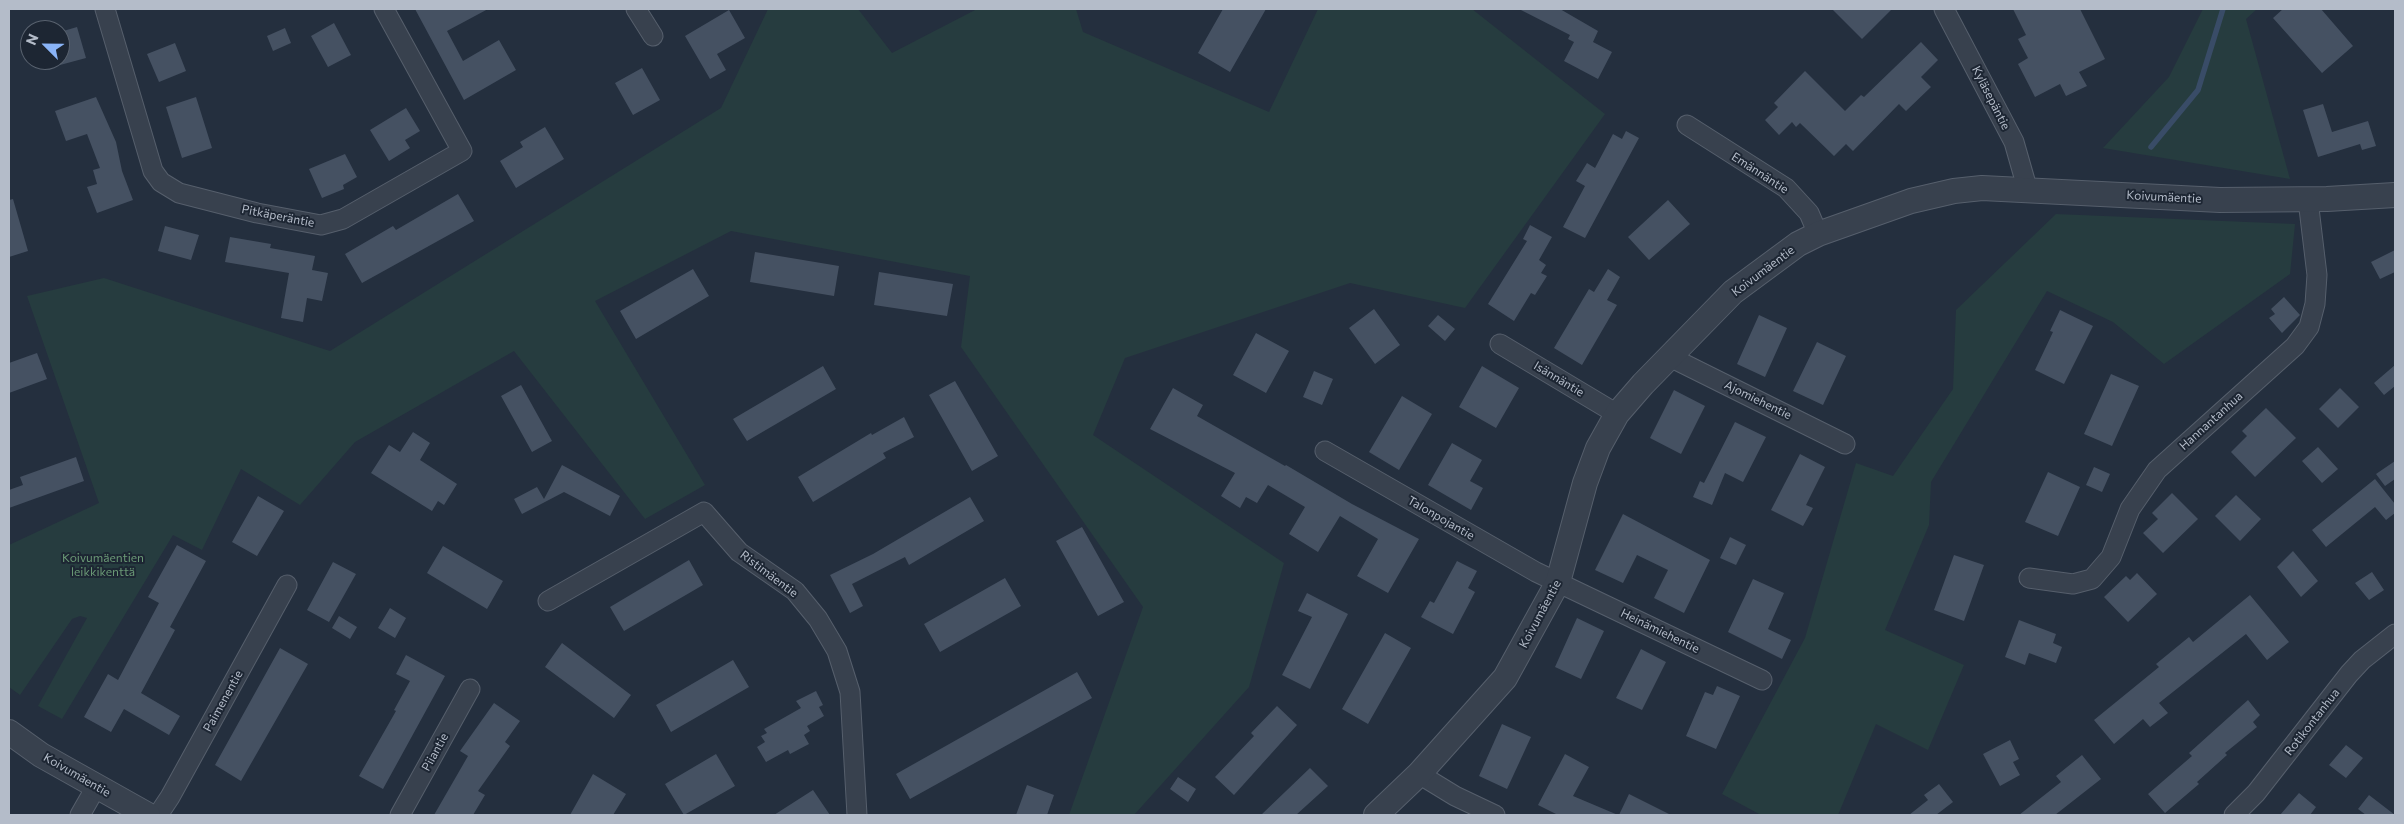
<!DOCTYPE html>
<meta charset="utf-8">
<style>
body{margin:0}
#map{position:relative;width:2404px;height:824px;overflow:hidden;background:#242f3e;font-family:Commissioner,sans-serif}
canvas{display:block}
.frame{position:absolute;inset:0;border:10px solid #b4bcc9;pointer-events:none}
.north{position:absolute;left:20px;top:20px;width:50px;height:50px;box-sizing:border-box;background:#1d2633;border:1px solid #59626f;border-radius:50%;rotate:293deg;font-size:14px;font-weight:700;line-height:20px;text-align:center;color:#b4bcc9}
.north::after{content:'';display:block;margin:auto;width:18px;height:22px;background:#8ab4f8;clip-path:polygon(50% 0,100% 100%,50% 72%,0 100%)}
</style>
<div id="map">
<canvas width="2404" height="824"></canvas>
<div class="frame"></div>
<div class="north">N</div>
</div>
<script>
const ctx = document.querySelector('canvas').getContext('2d');
ctx.lineJoin = 'round';
function fill(path, color) { ctx.fillStyle = color; ctx.fill(path, 'evenodd'); }
const poly = rows => new Path2D(rows.map(r => 'M' + r).join(''));
function trace(path, color, width, dash) { ctx.strokeStyle = color; ctx.lineWidth = width; ctx.lineCap = dash ? 'butt' : 'round'; ctx.setLineDash(dash || []); ctx.stroke(path); }
function label(font, color, halo, rows, align = 'center') {
  ctx.font = font + ' Commissioner,sans-serif'; ctx.lineWidth = 4; ctx.setLineDash([]); ctx.textBaseline = 'middle'; ctx.strokeStyle = halo; ctx.fillStyle = color; for (const [text, x, y, turn = 0] of rows) {
    ctx.save(); ctx.translate(x, y); ctx.rotate((+turn || 0) * Math.PI / 180); ctx.textAlign = isNaN(turn) ? turn : align; if (halo) ctx.strokeText(text, 0, 0); ctx.fillText(text, 0, 0); ctx.restore();
  }
}
const green = poly([
 [768,9,858,9,892,53,977,9,1076,9,1083,32,1269,112,1318,9,1472,9,1605,114,1465,308,1350,283,1125,358,1093,435,1284,563,1249,687,1134,815,1069,815,1143,607,961,347,970,276,731,231,595,301,705,485,645,519,514,351,355,442,300,505,241,469,202,550,173,535,62,719,38,706,87,618,80,616,72,619,20,695,9,687,9,545,99,503,27,296,104,278,330,351,721,108],
 [2203,9,2257,9,2246,19,2290,179,2103,148,2169,77],
 [2056,214,2295,224,2290,274,2164,364,2113,322,2047,291,1931,482,1929,525,1885,630,1964,665,1928,750,1876,724,1838,815,1761,815,1722,794,1805,638,1856,463,1893,476,1953,389,1956,310]
]);
const stream = poly([
 [2151,147,2198,90,2223,9]
]);
const building = poly([
 [415,9,488,9,447,31,463,61,499,40,516,70,464,100],
 [1223,9,1266,9,1230,72,1198,53],
 [1519,9,1560,9,1598,31,1593,42,1612,52,1598,79,1564,61,1574,42,1568,39,1570,35],
 [1832,9,1892,9,1862,39],
 [2013,9,2080,9,2105,59,2079,72,2087,86,2066,96,2060,84,2035,97,2018,64,2028,58,2018,39,2026,35],
 [2283,9,2321,9,2353,46,2322,73,2273,18],
 [729,10,745,38,717,54,726,70,710,79,685,36],
 [334,23,351,55,328,67,311,36],
 [77,27,86,58,60,65,60,32],
 [285,28,291,43,273,51,267,36],
 [1921,42,1938,60,1921,77,1931,87,1906,111,1899,104,1853,151,1846,144,1834,156,1800,123,1796,127,1792,122,1779,135,1765,120,1778,107,1774,103,1805,71,1845,111,1861,95,1864,97],
 [175,43,186,71,159,82,147,54],
 [642,68,660,100,633,115,615,83],
 [96,97,116,142,122,171,133,200,97,213,87,187,97,184,93,170,100,168,87,134,66,141,55,111],
 [196,97,212,148,182,158,166,107],
 [2323,104,2332,132,2368,121,2376,146,2362,150,2360,144,2318,157,2303,110],
 [406,108,420,131,405,140,410,148,389,161,370,130],
 [545,127,564,159,516,188,500,161,523,147,520,142],
 [1626,131,1639,138,1585,238,1563,227,1585,186,1576,181,1587,163,1595,168,1613,134,1622,139],
 [345,154,357,177,343,185,344,189,322,198,309,169],
 [458,194,474,221,362,283,345,254,393,226,396,230],
 [13,199,28,251,9,257,9,200],
 [1668,200,1690,224,1649,260,1628,237],
 [1530,225,1552,237,1539,260,1546,265,1541,273,1547,276,1535,295,1531,293,1514,321,1488,304,1527,241,1523,239],
 [165,226,199,235,191,260,158,251],
 [230,237,271,244,270,248,315,256,312,270,328,273,322,301,307,298,303,322,281,318,289,273,225,262],
 [2395,250,2395,272,2380,279,2371,262],
 [755,252,839,266,834,296,750,282],
 [693,269,709,296,636,339,620,311],
 [1608,269,1620,277,1607,300,1617,305,1582,365,1554,348,1589,289,1594,292],
 [879,272,953,284,947,316,874,305],
 [2284,297,2300,315,2282,333,2269,318,2275,314,2271,309],
 [1374,309,1400,345,1375,364,1349,328],
 [2060,310,2093,326,2064,384,2035,370,2053,332,2050,331],
 [1438,315,1455,329,1445,341,1428,326],
 [1759,315,1787,328,1765,377,1737,364],
 [1256,333,1289,351,1266,393,1233,375],
 [1817,342,1846,356,1823,405,1793,391],
 [37,353,47,379,9,393,9,363],
 [2395,365,2395,386,2384,395,2374,383],
 [823,366,836,389,747,441,733,419],
 [1482,366,1519,388,1496,428,1459,407],
 [1314,371,1333,379,1322,405,1303,397],
 [2111,374,2139,386,2112,446,2084,434],
 [955,381,998,456,972,471,929,395],
 [521,385,552,441,532,452,501,396],
 [1173,388,1203,405,1197,416,1285,466,1286,465,1352,504,1419,539,1388,593,1357,576,1378,539,1340,516,1318,552,1289,534,1305,507,1268,485,1257,503,1246,497,1240,508,1221,496,1235,473,1150,429],
 [2340,388,2359,407,2338,428,2319,409],
 [1674,390,1705,406,1681,454,1650,438],
 [1402,396,1432,414,1399,470,1369,452],
 [2266,408,2296,438,2255,477,2231,452,2247,436,2242,431],
 [904,417,914,437,883,453,886,458,813,502,798,477,871,433,872,435],
 [1735,422,1766,437,1743,482,1725,473,1712,505,1693,497,1700,481,1704,483],
 [413,432,430,443,420,460,457,484,444,505,438,501,432,511,371,473,389,445,400,452],
 [1452,443,1482,460,1470,481,1483,488,1471,510,1428,485],
 [2318,447,2338,469,2322,483,2302,461],
 [1800,454,1825,467,1806,505,1813,508,1803,526,1771,510],
 [76,457,84,481,9,508,9,490,23,485,20,477],
 [2395,461,2395,479,2385,486,2376,474],
 [562,465,620,496,610,516,564,492,522,514,514,499,537,487,544,499],
 [2094,467,2110,474,2102,492,2086,485],
 [2048,472,2080,487,2058,536,2025,522],
 [2375,479,2395,504,2395,513,2386,520,2375,507,2326,547,2312,530],
 [2172,493,2198,519,2163,553,2143,533,2158,519,2152,513],
 [2236,495,2261,519,2240,541,2215,516],
 [258,496,284,511,257,556,232,542],
 [970,497,984,521,909,565,905,557,852,584,863,606,850,613,830,575,873,554],
 [1623,514,1710,560,1684,613,1654,598,1668,570,1637,555,1623,583,1595,570],
 [1082,527,1124,602,1098,616,1056,541],
 [1730,537,1746,545,1736,565,1720,558],
 [177,545,206,561,170,627,175,630,141,693,180,716,169,735,124,709,111,732,84,717,108,674,118,680,159,603,148,597],
 [443,546,503,581,487,609,427,573],
 [2293,551,2318,581,2301,597,2277,567],
 [1954,555,1984,565,1964,621,1934,610],
 [689,560,703,585,624,631,610,607],
 [1457,561,1477,571,1468,588,1475,592,1453,634,1421,617,1430,601,1434,603],
 [333,562,356,574,329,622,307,610],
 [2372,572,2384,590,2369,600,2355,583],
 [2137,573,2157,594,2128,622,2104,597,2126,576,2130,580],
 [1005,578,1021,606,940,652,924,624],
 [1753,579,1784,593,1768,629,1791,640,1782,659,1728,632],
 [1307,593,1348,614,1310,689,1282,675,1312,617,1298,611],
 [2250,595,2289,642,2267,660,2246,634,2159,703,2168,713,2150,727,2143,719,2114,744,2094,720,2159,667,2156,664,2189,637,2193,642],
 [390,608,406,618,395,638,378,628],
 [339,616,357,627,350,639,332,628],
 [1577,618,1604,631,1581,679,1555,667],
 [2019,620,2056,634,2053,643,2062,647,2056,663,2029,653,2025,665,2005,657],
 [1385,633,1411,648,1368,724,1342,709],
 [562,643,631,695,614,718,545,667],
 [280,648,308,664,241,781,215,765],
 [1641,649,1666,662,1642,710,1616,698],
 [406,655,445,676,383,789,359,776,396,711,394,710,410,681,396,674],
 [733,660,749,687,671,732,656,705],
 [1077,672,1092,698,910,799,896,774],
 [1717,686,1740,696,1716,749,1686,736,1705,692,1713,695],
 [816,691,823,705,819,707,824,716,807,726,810,731,804,735,809,744,790,754,788,750,766,762,757,747,765,742,761,736,767,733,764,729,801,708,796,701],
 [2248,700,2260,715,2253,722,2257,727,2225,753,2227,755,2197,782,2199,784,2165,813,2148,794,2192,756,2189,753],
 [494,703,520,721,505,742,510,746,478,791,485,795,473,815,434,815,468,756,460,751],
 [1277,706,1297,725,1234,795,1215,777,1254,736,1251,733],
 [1502,724,1531,737,1507,789,1479,776],
 [2010,740,2019,759,2013,762,2020,775,2000,786,1983,754],
 [2346,745,2363,758,2346,778,2329,765],
 [716,754,735,786,684,815,665,784],
 [1565,754,1589,767,1573,796,1618,815,1558,815,1538,805],
 [2082,755,2101,779,2055,815,2019,815,2061,782,2056,776],
 [1310,768,1328,786,1296,815,1261,815],
 [593,774,626,794,613,815,570,815],
 [1178,777,1196,789,1188,802,1170,789],
 [1939,784,1953,802,1936,815,1909,815,1928,800,1924,795],
 [1027,785,1054,795,1047,815,1016,815],
 [813,790,830,815,774,815],
 [2299,793,2316,807,2310,815,2280,815],
 [1629,794,1671,815,1619,815],
 [2369,795,2395,815,2366,815,2358,809]
]);
const minor = poly([
 [105,9,153,171,161,182,179,193,257,213,321,225,343,219,462,151,384,9],
 [636,9,653,36],
 [1944,9,2014,142,2028,191],
 [1687,125,1786,188,1809,213,1818,234],
 [1500,344,1617,414],
 [1670,357,1845,444],
 [1325,451,1536,572,1762,680],
 [2029,578,2073,584,2092,579,2111,557,2130,509,2157,470,2295,346,2309,327,2315,304,2317,275,2308,200],
 [548,601,704,512,739,552,795,591,818,619,837,651,850,692,857,815],
 [1419,774,1455,796,1495,815],
 [80,815,96,787],
 [158,815,170,797,287,585],
 [400,815,470,689],
 [2234,815,2256,793,2349,674,2362,660,2395,634]
]);
const tertiary = poly([
 [9,732,41,755,148,815],
 [1376,815,1419,774,1505,678,1558,582,1585,483,1598,448,1617,414,1643,384,1733,292,1798,244,1818,234,1911,201,1954,191,1982,188,2220,200,2327,199,2395,195]
]);
const streetNames = [
 ["Kyläsepäntie",1991,98,63],
 ["Emännäntie",1760,173,33],
 ["Koivumäentie",2164,197,3],
 ["Pitkäperäntie",278,216,11],
 ["Koivumäentie",1763,271,-37],
 ["Isännäntie",1559,379,31],
 ["Ajomiehentie",1758,400,26],
 ["Hannantanhua",2211,421,-42],
 ["Talonpojantie",1441,518,30],
 ["Ristimäentie",769,574,37],
 ["Koivumäentie",1540,614,-62],
 ["Heinämiehentie",1660,631,26],
 ["Paimenentie",223,701,-61],
 ["Rotikontanhua",2312,722,-52],
 ["Piiantie",435,752,-61],
 ["Koivumäentie",77,775,30]
];
const parkNames = [
 ["Koivumäentien",103,558],
 ["leikkikenttä",103,572]
];
fill(green, '#263c3f');
trace(stream, '#394c67', 5.5);
fill(building, '#455162');
trace(minor, '#565f6c', 21);
trace(tertiary, '#565f6c', 26);
trace(minor, '#38414e', 19);
trace(tertiary, '#38414e', 24);
label('12px', '#b4bcc9', '#1d2633', streetNames);
label('12px', '#6b9a76', '#1d2633', parkNames);
</script>
